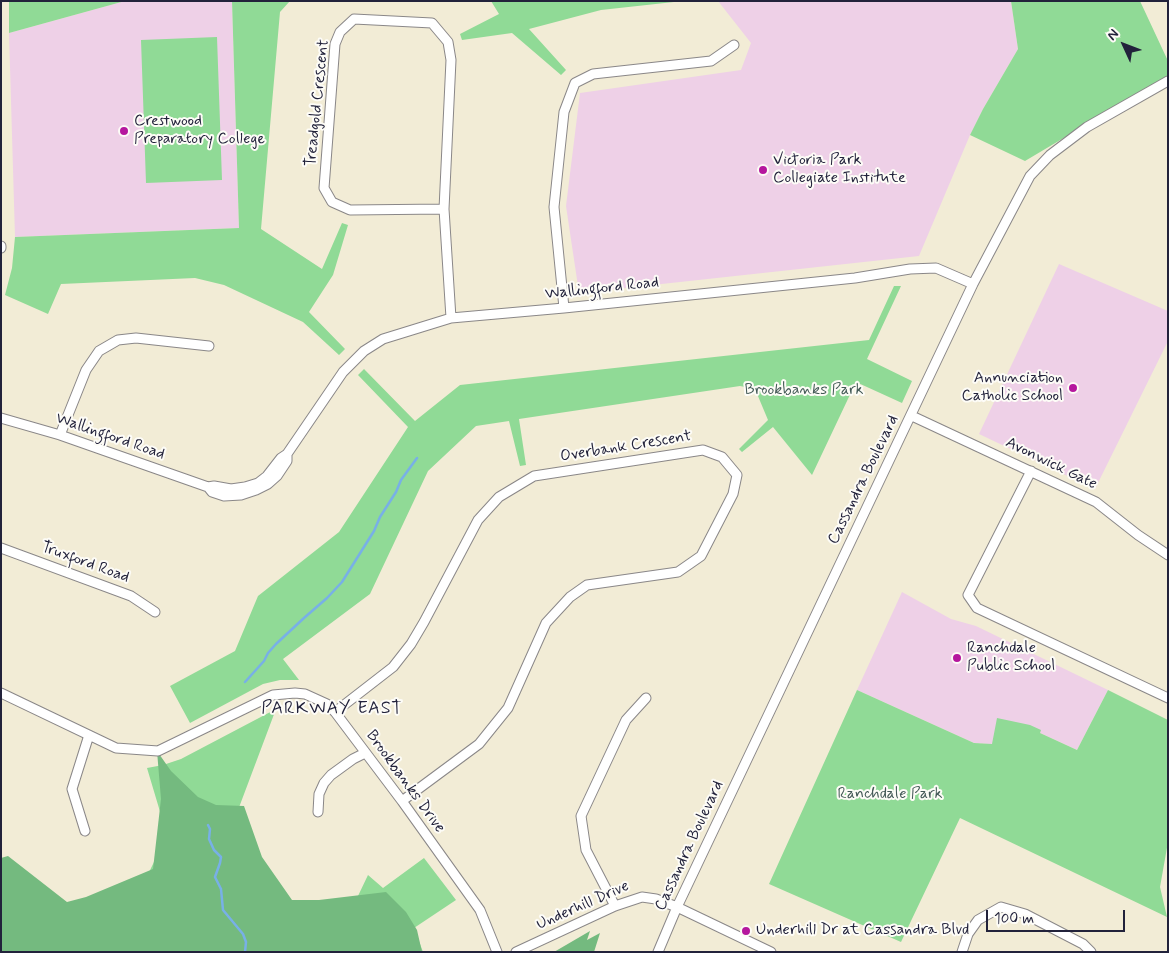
<!DOCTYPE html>
<style>
body{margin:0}
#map{position:relative;width:1169px;height:953px;overflow:hidden;background:#f2ecd6;font-family:Mynerve,sans-serif}
canvas{display:block}
.frame{position:absolute;inset:0;border:2px solid #22223b;pointer-events:none}
.north{position:absolute;left:1099px;top:20px;width:50px;height:50px;-webkit-text-stroke:4px #fdfcf7;paint-order:stroke;rotate:313deg;font-size:14px;font-weight:700;line-height:20px;text-align:center;color:#22223b}
.north::after{content:'';display:block;margin:auto;width:18px;height:22px;background:#22223b;clip-path:polygon(50% 0,100% 100%,50% 72%,0 100%)}
.scale{position:absolute;left:986px;top:910px;width:139px;height:22px;box-sizing:border-box;border:2px solid #22223b;border-top:0;padding-left:6px;font-size:15px;line-height:18px;white-space:nowrap;color:#22223b;-webkit-text-stroke:4px #fdfcf7;paint-order:stroke}
</style>
<div id="map">
<canvas width="1169" height="953"></canvas>
<div class="frame"></div>
<div class="north">N</div>
<div class="scale">100 m</div>
</div>
<script>
const ctx = document.querySelector('canvas').getContext('2d');
ctx.lineJoin = 'round';
function fill(path, color) { ctx.fillStyle = color; ctx.fill(path, 'evenodd'); }
const poly = rows => new Path2D(rows.map(r => 'M' + r).join(''));
function trace(path, color, width, dash) { ctx.strokeStyle = color; ctx.lineWidth = width; ctx.lineCap = dash ? 'butt' : 'round'; ctx.setLineDash(dash || []); ctx.stroke(path); }
function label(font, color, halo, rows, align = 'center') {
  ctx.font = font + ' Mynerve,sans-serif'; ctx.lineWidth = 4; ctx.setLineDash([]); ctx.textBaseline = 'middle'; ctx.strokeStyle = halo; ctx.fillStyle = color; for (const [text, x, y, turn = 0] of rows) {
    ctx.save(); ctx.translate(x, y); ctx.rotate((+turn || 0) * Math.PI / 180); ctx.textAlign = isNaN(turn) ? turn : align; if (halo) ctx.strokeText(text, 0, 0); ctx.fillText(text, 0, 0); ctx.restore();
  }
}
const built = poly([
 [125,1,232,1,239,228,15,237,9,33],
 [718,1,1011,1,1018,49,983,109,970,135,919,256,579,293,566,206,580,93,741,70,751,43],
 [1059,264,1168,311,1168,341,1095,489,979,434],
 [902,592,951,619,976,626,1108,690,1077,750,1040,733,1034,747,974,743,857,690]
]);
const green = poly([
 [9,1,125,1,9,33],
 [232,1,290,1,280,12,261,229,322,269,342,223,348,225,333,275,309,312,345,349,339,355,303,322,224,285,195,278,61,284,48,314,5,295,12,268,15,237,239,228],
 [491,1,683,1,601,10,529,29,566,70,561,75,512,33,462,40,460,34,499,14],
 [1011,1,1140,1,1168,61,1168,76,1025,161,970,135,983,109,1018,49],
 [217,37,222,180,146,183,141,40],
 [894,286,901,286,867,359,912,381,902,403,856,382,812,475,773,427,742,452,739,449,768,420,755,389,740,386,519,419,526,465,520,466,509,421,476,426,428,471,370,594,283,659,299,680,280,680,263,684,190,723,170,686,235,651,258,596,339,532,408,427,358,375,364,369,415,421,460,385,869,340],
 [857,690,974,743,992,744,997,718,1030,725,1041,730,1040,733,1077,750,1108,690,1168,720,1168,842,1160,887,1167,917,960,818,901,942,769,884],
 [276,709,226,842,296,928,347,919,368,875,383,888,424,858,456,900,414,928,423,952,1,952,77,913,139,893,167,835,147,768,163,765,181,759]
]);
const forest = poly([
 [157,751,171,771,198,797,216,805,244,806,262,857,292,900,319,900,386,892,406,912,417,930,422,952,1,952,1,858,8,856,67,902,86,897,153,869,161,799],
 [590,931,587,940,600,933,594,952,554,952]
]);
const stream = poly([
 [245,682,264,661,268,653,276,644,304,618,327,598,342,582,374,531,380,517,396,492,401,480,417,458],
 [208,825,210,829,209,839,214,850,221,857,220,863,215,877,221,889,223,910,243,934,246,942,245,952]
]);
const minor = poly([
 [444,209,350,210,332,202,324,188,335,44,340,32,354,19,432,23,448,42,451,60,444,209,451,318],
 [1,246,1,248],
 [564,308,554,207,564,112,575,83,593,74,711,61,734,45],
 [912,416,1096,502,1138,535,1168,555],
 [1,418,60,435,208,487,212,492,224,496,241,495,256,490,268,484,277,476,287,461,287,454],
 [60,435,86,370,99,351,118,340,136,338,209,346],
 [1031,471,968,595,977,608,1168,698],
 [208,487,214,486,231,489,245,487,258,483,267,476,281,458,287,454,343,372,364,351,383,339,451,318,564,308,855,278,910,269,936,268,973,284],
 [1,548,131,596,155,612],
 [1,693,116,748,158,751,273,695,295,693,305,694,327,704,335,712,402,801,480,910,497,952],
 [335,712,393,667,411,644,424,622,478,520,499,497,534,476,703,450,722,457,737,475,733,494,701,556,678,572,587,585,570,597,546,623,508,708,479,744,402,801],
 [318,812,319,794,324,783,331,775,353,759,365,753],
 [85,831,72,789,89,735],
 [615,906,586,850,581,816,626,720,646,698],
 [516,952,615,906,642,897,656,899,677,907,771,952],
 [658,952,677,907,973,284,1030,176,1050,155,1087,127,1168,81],
 [962,952,968,934,978,920,1001,907,1025,914,1083,944,1091,952]
]);
const markers = [
 [124,131,5,"#b5179e"],
 [763,170,5,"#b5179e"],
 [1073,388,5,"#b5179e"],
 [957,658,5,"#b5179e"],
 [746,931,5,"#b5179e"]
];
const streetNames = [
 ["Treadgold Crescent",318,103,-84],
 ["Wallingford Road",602,289,-6],
 ["Wallingford Road",110,437,19],
 ["Overbank Crescent",626,447,-9],
 ["Avonwick Gate",1051,464,26],
 ["Cassandra Boulevard",864,480,-64],
 ["Truxford Road",85,563,20],
 ["Brookbanks Drive",405,782,54],
 ["Cassandra Boulevard",690,846,-65],
 ["Underhill Drive",583,906,-24]
];
const poiNames = [
 ["Crestwood",134,122],
 ["Preparatory College",134,140],
 ["Victoria Park",773,161],
 ["Collegiate Institute",773,179],
 ["Annunciation",1063,379,"right"],
 ["Catholic School",1063,397,"right"],
 ["Ranchdale",967,649],
 ["Public School",967,667],
 ["Underhill Dr at Cassandra Blvd",756,931]
];
const parkNames = [
 ["Brookbanks Park",804,391],
 ["Ranchdale Park",890,795]
];
const neighbourhoodNames = [
 ["PARKWAY EAST",332,709]
];
fill(built, '#eed0e7');
fill(green, '#90da96');
fill(forest, '#74ba7f');
trace(stream, '#78b0e7', 2.5);
trace(minor, '#8a8788', 11);
trace(minor, '#fff', 9);
for (const [x, y, r, color] of markers) { const dot = new Path2D(); dot.arc(x, y, r, 0, 2 * Math.PI); ctx.fillStyle = color; ctx.fill(dot); trace(dot, '#fdfcf7', 2); }
label('16px', '#22223b', '#fdfcf7', streetNames);
label('16px', '#22223b', '#fdfcf7', poiNames, 'left');
label('16px', '#435956', '#fdfcf7', parkNames);
ctx.letterSpacing = '1px';
label('18px', '#22223b', '#fdfcf7', neighbourhoodNames);
ctx.letterSpacing = '0px';
</script>
